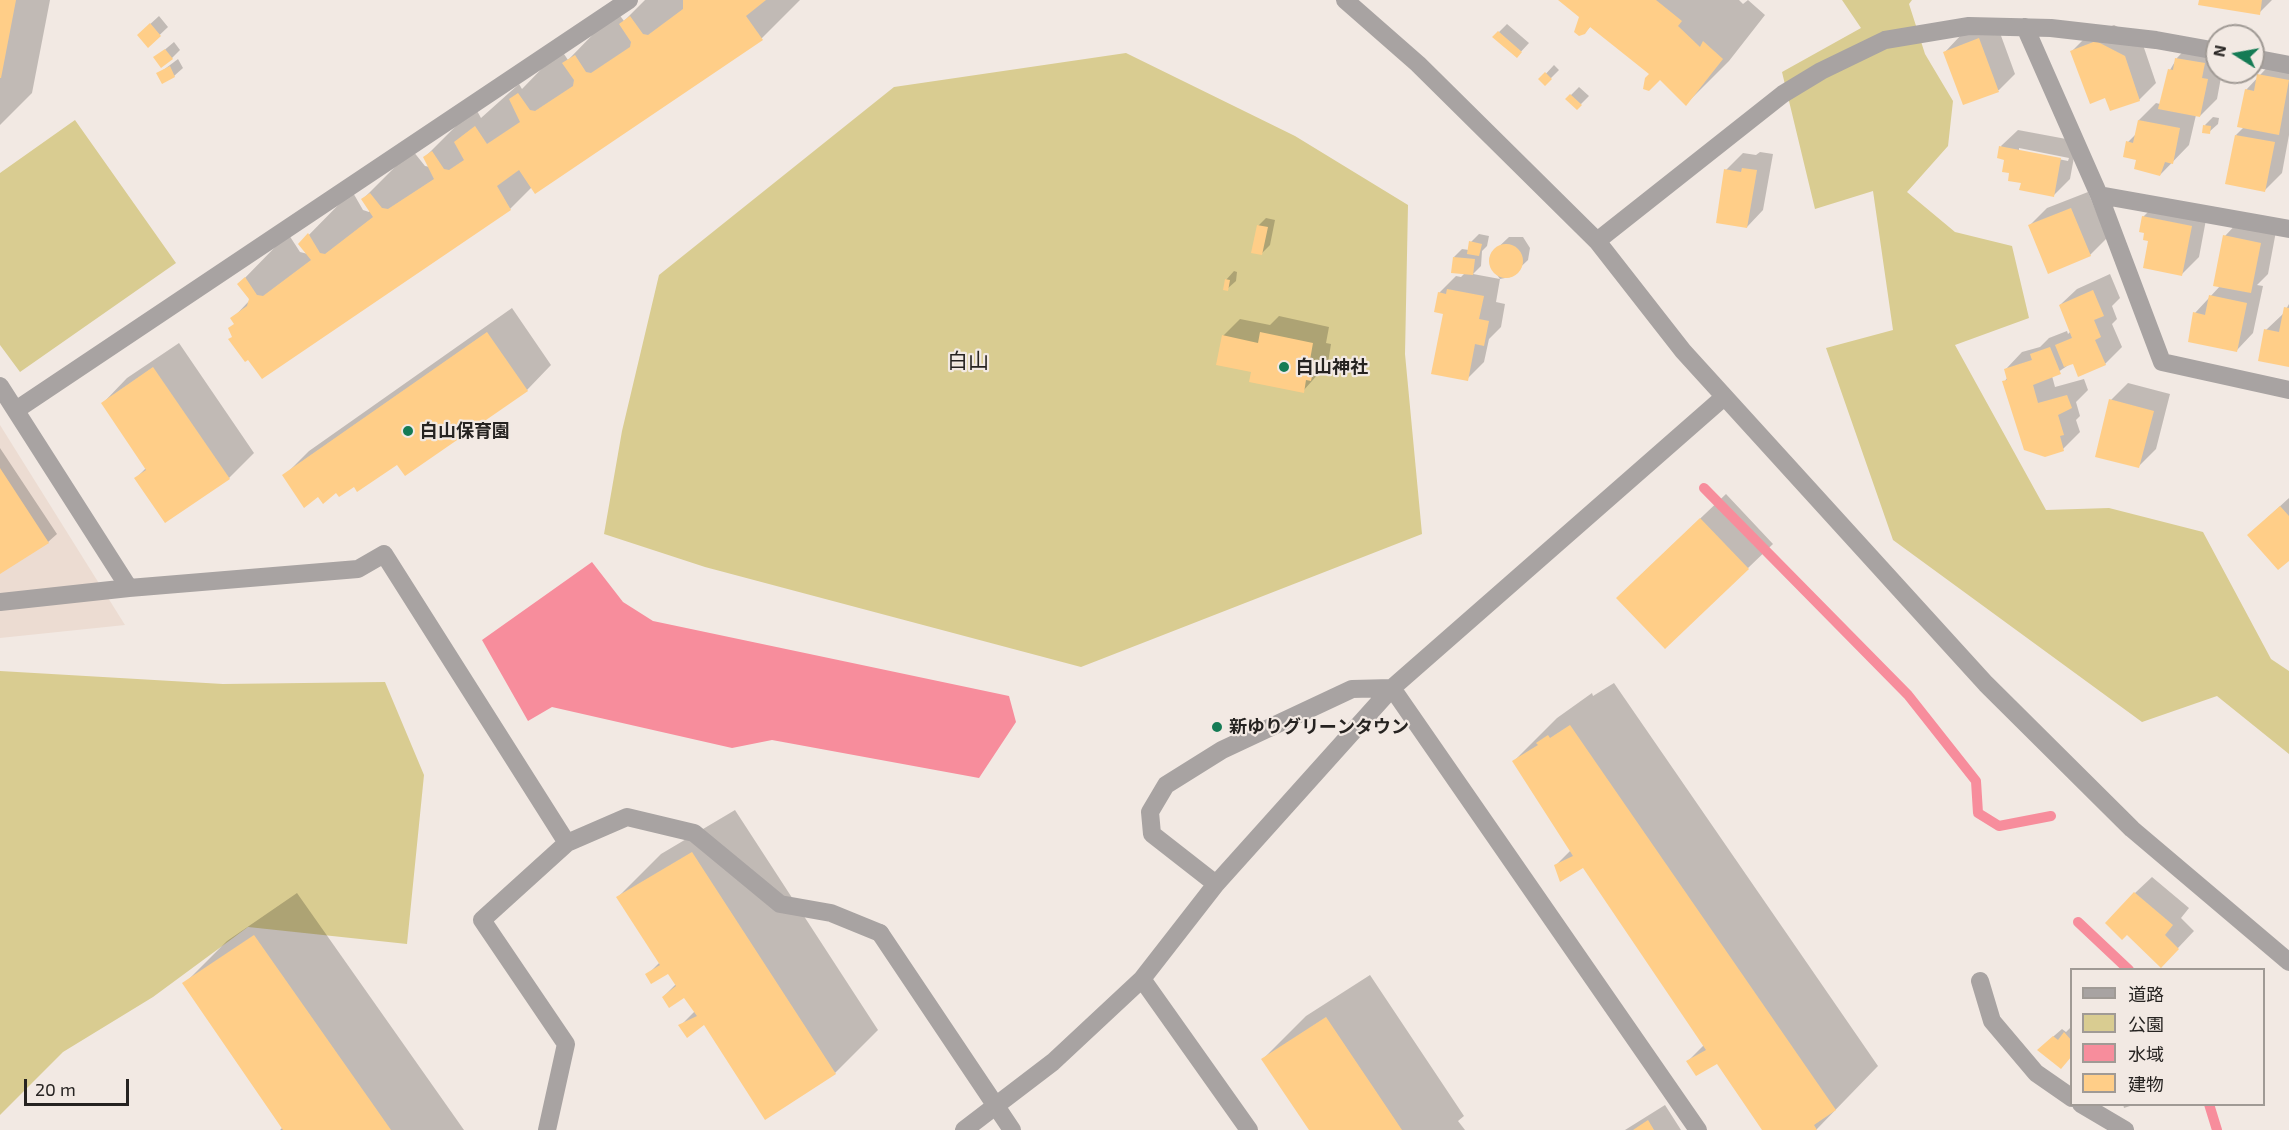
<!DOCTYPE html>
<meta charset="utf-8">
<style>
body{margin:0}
#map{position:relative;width:2289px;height:1130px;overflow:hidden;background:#f2e9e3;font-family:"Exo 2","Noto Sans JP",sans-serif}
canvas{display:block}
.legend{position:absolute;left:2070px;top:968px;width:195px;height:138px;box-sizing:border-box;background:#f2e9e3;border:2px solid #a09a95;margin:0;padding:8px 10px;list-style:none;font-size:18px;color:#262321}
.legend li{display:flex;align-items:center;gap:12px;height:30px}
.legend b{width:30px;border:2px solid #a09a95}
.north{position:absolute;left:2205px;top:24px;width:60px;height:60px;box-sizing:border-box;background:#f2e9e3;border:2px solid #a09a95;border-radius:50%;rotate:281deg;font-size:16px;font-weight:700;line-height:24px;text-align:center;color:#262321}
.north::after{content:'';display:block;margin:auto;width:21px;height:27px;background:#157b55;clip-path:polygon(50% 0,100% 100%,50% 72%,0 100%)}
.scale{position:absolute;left:24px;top:1079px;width:105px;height:27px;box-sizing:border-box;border:3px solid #262321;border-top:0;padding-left:8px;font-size:18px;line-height:21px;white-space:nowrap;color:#262321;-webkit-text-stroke:4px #f2e9e3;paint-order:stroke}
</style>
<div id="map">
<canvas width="2289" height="1130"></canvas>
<ul class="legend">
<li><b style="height:8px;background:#a8a3a2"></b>道路</li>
<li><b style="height:16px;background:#d9cc91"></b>公園</li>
<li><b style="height:16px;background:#f78d9c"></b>水域</li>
<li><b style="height:16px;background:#ffce88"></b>建物</li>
</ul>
<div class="north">N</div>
<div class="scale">20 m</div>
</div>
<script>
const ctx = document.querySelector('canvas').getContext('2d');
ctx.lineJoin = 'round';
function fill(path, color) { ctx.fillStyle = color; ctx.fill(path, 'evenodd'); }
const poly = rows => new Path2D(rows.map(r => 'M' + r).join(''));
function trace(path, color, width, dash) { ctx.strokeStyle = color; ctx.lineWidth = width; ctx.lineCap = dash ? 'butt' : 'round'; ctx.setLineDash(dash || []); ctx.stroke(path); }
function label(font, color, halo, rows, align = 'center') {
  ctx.font = font + ' "Exo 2","Noto Sans JP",sans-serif'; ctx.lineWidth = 4.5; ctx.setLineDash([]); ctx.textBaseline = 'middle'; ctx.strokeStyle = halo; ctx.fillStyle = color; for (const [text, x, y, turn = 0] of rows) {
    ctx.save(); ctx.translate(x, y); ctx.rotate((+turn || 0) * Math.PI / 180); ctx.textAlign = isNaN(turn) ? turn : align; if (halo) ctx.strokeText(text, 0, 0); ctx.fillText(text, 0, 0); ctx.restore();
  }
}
const built = poly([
 [0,425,125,625,0,638]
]);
const green = poly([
 [1842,0,1912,0,1909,4,1925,54,1953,101,1948,146,1907,192,1955,232,2012,246,2029,318,1955,345,2046,510,2109,508,2203,532,2271,659,2289,671,2289,754,2217,696,2142,722,1893,540,1826,348,1893,330,1873,191,1815,209,1782,72,1861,28],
 [1126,53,1295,136,1408,205,1405,354,1422,534,1081,667,705,567,604,534,622,431,659,275,894,87],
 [75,120,176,263,20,372,0,345,0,173],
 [0,671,223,684,385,682,424,775,407,944,248,927,153,997,63,1052,0,1115]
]);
const water = poly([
 [592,562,623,602,653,621,1009,696,1016,722,979,778,772,740,732,748,552,707,528,721,482,640]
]);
const shadow = poly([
 [0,0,50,0,32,93,0,125],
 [645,0,800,0,762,38,532,187,510,209,233,336,235,323,232,319,250,300,239,284,281,241,289,235,300,252,308,254,300,244,352,191,363,210,369,212,371,210,363,199,406,156,413,151,425,166,430,167,425,157,468,114,476,109,481,118,519,84,522,89,554,56,562,51,568,60,607,20,618,13,624,21],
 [1561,0,1739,0,1743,4,1748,0,1765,15,1729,61,1686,104,1660,78,1651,74,1591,26,1584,33,1581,16],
 [2200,0,2272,0,2259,13],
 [159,16,168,27,148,46,147,27],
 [1996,22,2015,74,1999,90,1964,103,1945,52,1961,35],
 [1507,24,1529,43,1517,56,1495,36],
 [2114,25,2141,39,2156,83,2139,100,2106,96,2072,51,2088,35],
 [2193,41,2217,46,2217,72,2222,72,2217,99,2200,116,2196,115,2189,145,2160,175,2138,159,2128,142,2137,133,2139,120,2156,103,2160,104,2170,70,2177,58],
 [174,42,180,50,172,58,155,58],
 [2276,58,2289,60,2289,135,2282,173,2265,190,2236,135,2244,127,2246,90],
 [178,59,183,68,174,76,158,74],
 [1554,65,1559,70,1545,84,1541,79],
 [1579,87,1589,96,1577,108,1567,99],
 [2213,117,2219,118,2218,124,2209,132,2205,125],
 [2018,130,2077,141,2070,179,2053,196,2022,182,2011,172,2001,146],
 [2019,148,2069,158,2068,161,2019,151],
 [1760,152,1773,154,1763,210,1747,227,1726,170,1743,153,1756,155],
 [2088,192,2107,238,2090,255,2030,225,2047,208],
 [2160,200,2208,209,2199,257,2182,274,2149,240,2143,217],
 [1266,218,1275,220,1270,245,1261,254,1258,226],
 [2241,219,2277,226,2268,274,2257,285,2263,286,2253,333,2237,350,2195,313,2221,285,2225,236],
 [1479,234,1489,236,1487,246,1482,251,1481,266,1473,274,1500,279,1496,302,1505,304,1501,327,1489,339,1484,362,1467,379,1439,293,1456,276,1461,277,1465,273,1454,257,1462,249,1469,250,1471,242],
 [1509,237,1523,237,1530,248,1528,260,1510,277,1500,279,1491,266,1491,254],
 [1234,271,1237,272,1236,281,1227,289,1226,280],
 [2110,274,2120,298,2112,306,2117,319,2112,324,2122,347,2105,364,2073,362,2052,376,2055,387,2084,379,2088,390,2076,402,2080,416,2076,420,2080,432,2063,449,2004,382,2008,377,2006,369,2022,352,2040,347,2049,338,2067,331,2068,334,2071,331,2060,305,2077,289],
 [2289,304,2289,366,2266,330,2284,313],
 [512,308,551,365,527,390,354,485,319,495,284,476,309,451],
 [1279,316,1329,327,1326,343,1331,344,1328,363,1303,391,1253,371,1223,336,1240,319,1270,325],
 [179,343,254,453,229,478,136,478,146,468,103,403,127,378],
 [2128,383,2170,394,2156,449,2139,466,2111,400],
 [0,448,57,534,48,542,0,572],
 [1726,494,1773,544,1748,568,1643,573],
 [2289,498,2289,559,2266,519],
 [1614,683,1878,1066,1816,1130,1764,1130,1717,1062,1688,1061,1705,1044,1584,866,1556,865,1571,850,1514,761,1557,718,1592,693,1593,696],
 [735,810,878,1030,835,1073,705,1023,680,1026,695,1011,685,996,663,997,676,984,669,972,647,975,660,962,618,897,661,854],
 [2152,877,2189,908,2181,918,2194,931,2161,966,2127,933,2135,893],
 [297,893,464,1130,280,1130,283,1127,184,984,227,941],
 [1370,975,1464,1116,1458,1121,1465,1130,1311,1130,1263,1059,1306,1016],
 [2072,1026,2072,1056,2047,1042,2062,1029,2066,1032],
 [2123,1104,2136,1104,2124,1108],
 [1665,1105,1681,1130,1625,1130]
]);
const stream = poly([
 [1704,488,1908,695,1976,781,1978,813,1999,826,2051,816],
 [2078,922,2129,970],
 [2209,1104,2217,1130]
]);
const building = poly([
 [0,0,16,0,1,78,0,78],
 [683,0,766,0,746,16,763,40,535,194,519,170,497,186,511,210,262,379,248,360,245,362,228,339,232,337,228,328,234,324,230,318,247,306,249,299,237,284,245,277,257,295,263,296,311,260,298,244,308,233,320,253,325,254,373,217,361,199,370,193,382,208,388,209,434,179,423,157,432,151,444,169,449,170,464,160,454,142,475,126,487,144,520,122,509,99,518,93,530,110,535,111,573,86,574,80,562,63,575,55,586,72,591,73,630,47,631,42,619,24,630,16,643,34,648,35,683,9],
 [1558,0,1656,0,1682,21,1678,26,1700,47,1703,41,1723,59,1686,106,1660,80,1649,91,1643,89,1645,78,1649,74,1590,27,1585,34,1579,36,1574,32,1579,17],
 [2199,0,2262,0,2260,15,2198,5],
 [150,23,161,36,148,48,137,35],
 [1498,31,1522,52,1517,58,1492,37],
 [1979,38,1999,92,1963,105,1943,52],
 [2096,41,2125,56,2140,101,2110,111,2105,98,2090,104,2070,51],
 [165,49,173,59,161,68,153,57],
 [2175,58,2205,63,2202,78,2208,79,2200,117,2158,109,2168,69,2173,70],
 [170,66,175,77,162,84,156,73],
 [1545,72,1552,79,1545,86,1538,79],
 [2257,74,2289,80,2279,135,2237,127,2245,89,2254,91],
 [1570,94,1582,105,1577,110,1565,99],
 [2138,120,2180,128,2173,164,2165,162,2160,176,2134,169,2136,160,2123,157,2126,141,2133,143],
 [2203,125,2211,126,2210,134,2202,133],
 [2235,135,2275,142,2265,192,2225,184],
 [1999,146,2061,158,2054,197,2019,190,2021,183,2008,181,2009,173,2002,172,2004,160,1997,158],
 [1742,168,1757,170,1747,228,1716,223,1724,169,1741,172],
 [2071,208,2091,256,2048,274,2028,225],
 [2142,216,2192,226,2182,276,2143,268,2148,241,2143,240,2144,233,2139,232],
 [1257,225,1268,227,1262,255,1251,253],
 [2223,235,2261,243,2251,293,2213,286],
 [1469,241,1482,244,1479,256,1467,254],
 '1489 261a17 17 0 1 1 34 0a17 17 0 1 1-34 0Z',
 [1453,257,1475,259,1473,275,1451,273],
 [1225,279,1230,280,1228,291,1223,290],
 [1447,289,1484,296,1479,319,1489,321,1484,346,1475,344,1468,381,1431,374,1443,314,1434,312,1438,292,1446,294],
 [2093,290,2104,316,2094,320,2101,337,2095,340,2106,365,2078,377,2073,364,2064,367,2055,345,2072,338,2059,305],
 [2209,295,2247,303,2237,352,2188,342,2193,312,2205,315],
 [2284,307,2289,308,2289,367,2258,361,2264,329,2279,332],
 [487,332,528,391,405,476,397,465,357,492,354,487,339,497,336,493,323,504,318,497,304,508,282,475],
 [1260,332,1313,343,1310,360,1315,361,1311,381,1306,380,1304,393,1249,382,1251,372,1216,365,1222,335,1258,343],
 [2050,347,2061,374,2033,385,2038,403,2067,395,2072,408,2058,415,2064,435,2060,436,2064,451,2045,457,2024,450,2002,381,2007,380,2004,369,2032,360,2030,354],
 [153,367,230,479,165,523,134,478,146,470,101,403],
 [2109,399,2154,411,2139,468,2095,457],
 [0,468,49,543,0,574],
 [2280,506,2289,516,2289,561,2278,570,2247,535],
 [1700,518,1749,569,1665,649,1616,598],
 [1570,725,1836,1110,1814,1125,1817,1130,1762,1130,1717,1064,1696,1076,1686,1061,1706,1050,1583,868,1560,882,1554,865,1573,856,1512,761,1538,745,1536,743,1548,735,1550,738],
 [692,852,836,1074,765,1120,704,1025,687,1038,678,1025,697,1016,684,998,669,1008,662,997,676,986,668,974,651,984,645,974,660,965,616,897],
 [2134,892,2173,925,2165,935,2179,949,2161,968,2127,935,2122,940,2105,923],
 [254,935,391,1130,283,1130,182,983],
 [1326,1017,1402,1130,1309,1130,1261,1059],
 [2064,1032,2072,1041,2072,1056,2061,1069,2037,1050,2053,1036,2058,1040],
 [1648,1120,1654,1130,1633,1130]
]);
const minor = poly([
 [1345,0,1418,64,1597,241,1683,351,1986,684,2132,829,2289,962],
 [2025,27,2099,195,2162,362,2289,390],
 [2253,58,2289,65],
 [2099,195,2289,229],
 [1597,241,1783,94,1821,71,1885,40,1969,26,2051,28,2156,40,2217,51],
 [0,386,129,588],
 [16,410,629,0],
 [0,602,129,588,358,569,384,554,567,843],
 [1392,688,1698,1130],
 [1216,884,1152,834,1150,812,1166,785,1222,750,1352,689,1392,688],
 [1142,979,1249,1130],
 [1980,981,1992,1021,2036,1073,2072,1098],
 [2081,1104,2125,1130],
 [547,1130,566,1044,482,920,567,843,627,817,694,833,780,904,831,913,880,933],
 [964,1130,1053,1062,1142,979,1216,884,1392,688,1724,397]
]);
const minorBridge = poly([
 [880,933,1012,1130]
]);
const markers = [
 [1284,367,6,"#157b55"],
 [408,431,6,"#157b55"],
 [1217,727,6,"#157b55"]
];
const poiNames = [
 ["白山神社",1296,367],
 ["白山保育園",420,431],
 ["新ゆりグリーンタウン",1229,727]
];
const quarterNames = [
 ["白山",968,361]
];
fill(built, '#ecdcd2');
fill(green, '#d9cc91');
fill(water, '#f78d9c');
fill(shadow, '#0003');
trace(stream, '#f78d9c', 10);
fill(building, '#ffce88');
trace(minor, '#a8a3a2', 18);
trace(minorBridge, '#a8a3a2', 18);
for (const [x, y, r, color] of markers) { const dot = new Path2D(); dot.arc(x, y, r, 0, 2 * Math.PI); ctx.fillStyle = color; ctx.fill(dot); trace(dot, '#f2e9e3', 2); }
label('bold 18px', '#262321', '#f2e9e3', poiNames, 'left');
label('21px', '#262321', '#f2e9e3', quarterNames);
</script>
